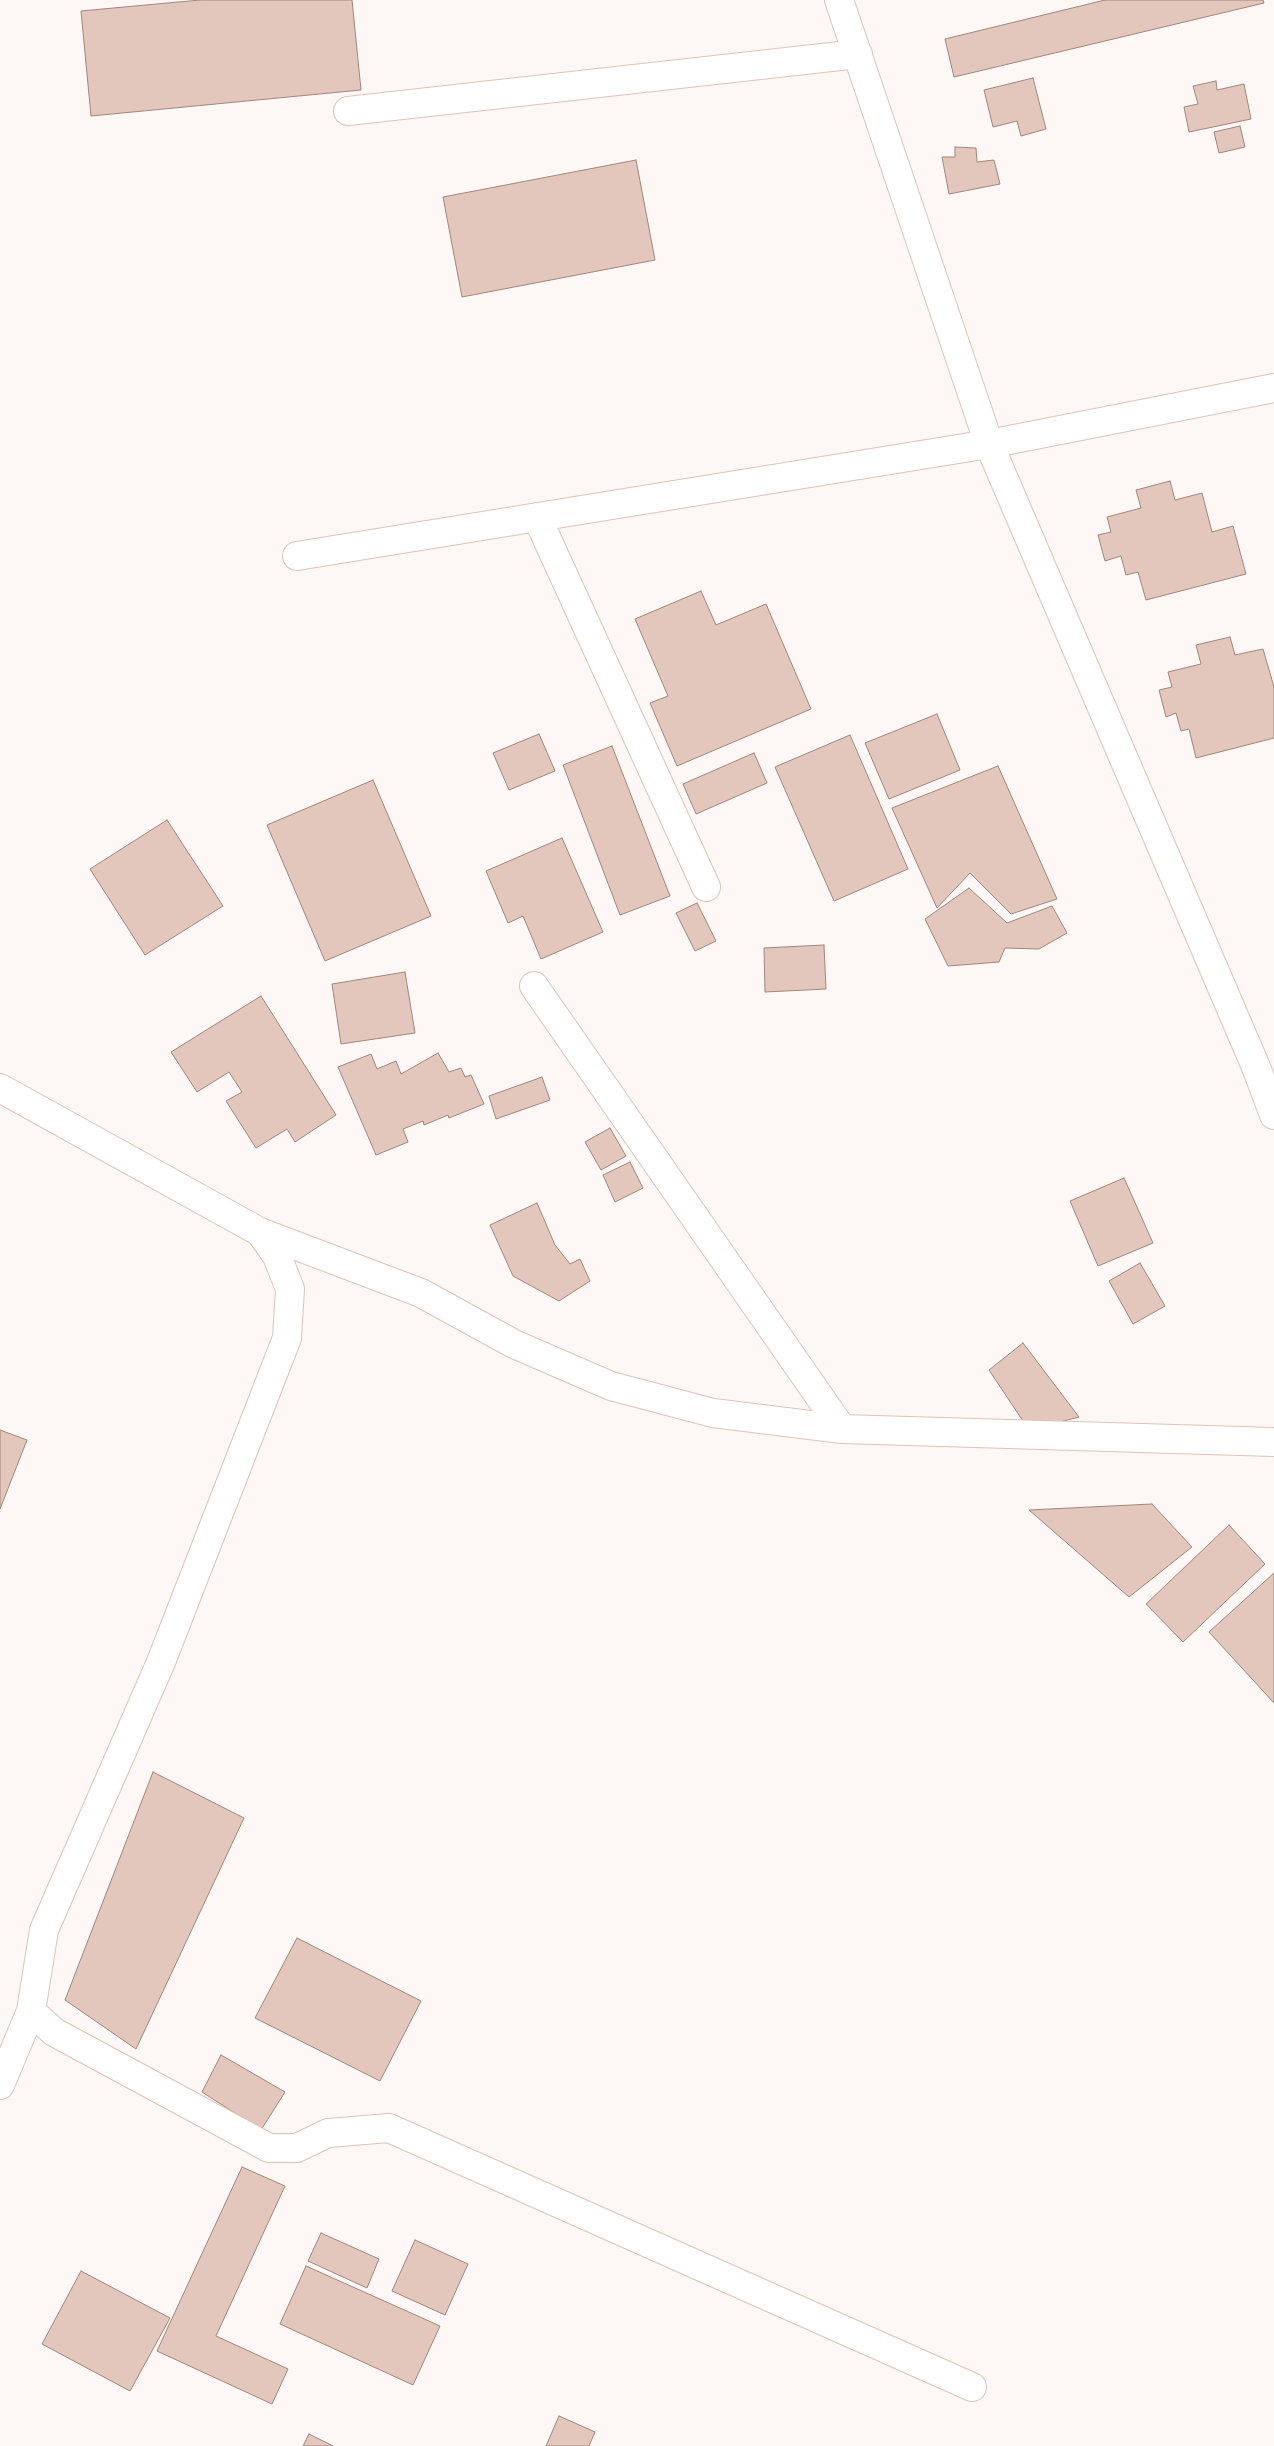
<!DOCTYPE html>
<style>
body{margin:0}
canvas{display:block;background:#fdf7f5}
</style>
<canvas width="1274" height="2446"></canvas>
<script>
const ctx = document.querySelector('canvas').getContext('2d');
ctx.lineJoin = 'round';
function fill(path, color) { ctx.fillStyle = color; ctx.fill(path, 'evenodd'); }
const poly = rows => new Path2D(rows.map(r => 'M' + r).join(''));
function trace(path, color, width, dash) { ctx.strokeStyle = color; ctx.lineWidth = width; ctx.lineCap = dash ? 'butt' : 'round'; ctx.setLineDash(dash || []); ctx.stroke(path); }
const building = poly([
 [200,0,352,0,361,90,91,116,81,11,200,0],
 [1105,0,1263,0,1264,3,954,77,945,39,1105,0],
 [1033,78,1046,129,1021,136,1017,121,993,127,984,90,1033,78],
 [1216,81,1217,90,1244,84,1251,119,1189,132,1184,107,1198,104,1193,86,1216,81],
 [1240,126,1245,147,1219,153,1214,132,1240,126],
 [955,147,976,148,977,162,994,160,1000,184,949,194,942,157,955,157,955,147],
 [636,160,655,260,462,297,443,197,636,160],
 [1170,481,1175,500,1202,493,1212,532,1233,526,1246,574,1146,600,1138,572,1126,575,1121,556,1105,561,1098,535,1111,532,1107,517,1141,508,1136,490,1170,481],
 [701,591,716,625,766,604,811,709,677,766,650,703,668,696,635,619,701,591],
 [1230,637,1235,655,1263,649,1274,687,1274,738,1196,758,1189,729,1181,731,1176,713,1166,717,1159,690,1172,687,1168,672,1201,664,1196,645,1230,637],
 [937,714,960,770,889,799,865,743,937,714],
 [539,734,555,771,509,790,493,753,539,734],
 [850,735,908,869,834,901,775,767,850,735],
 [612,746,670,896,620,915,563,765,612,746],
 [754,753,767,783,696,814,683,784,754,753],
 [998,766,1057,899,1011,914,970,873,937,908,892,808,998,766],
 [373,780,431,916,325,961,267,825,373,780],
 [167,820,223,906,145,955,90,869,167,820],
 [562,838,603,932,541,959,523,916,508,923,486,871,562,838],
 [969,888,1007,923,1052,906,1067,933,1039,949,1005,948,999,962,948,966,925,919,969,888],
 [697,903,716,941,695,951,676,913,697,903],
 [824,945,826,989,765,992,764,948,824,945],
 [405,972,415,1033,341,1044,332,984,405,972],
 [261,996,336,1115,295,1142,287,1129,256,1148,226,1101,242,1092,229,1072,197,1092,171,1052,261,996],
 [438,1053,449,1072,461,1068,465,1077,471,1075,484,1104,449,1118,448,1115,424,1125,423,1121,403,1129,408,1142,376,1155,338,1067,371,1054,377,1069,396,1061,401,1074,438,1053],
 [542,1077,550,1100,496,1119,489,1096,542,1077],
 [610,1128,626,1156,601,1170,585,1142,610,1128],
 [630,1162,643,1188,615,1202,603,1175,630,1162],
 [1124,1178,1153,1243,1098,1266,1070,1201,1124,1178],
 [537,1203,555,1245,570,1264,580,1259,590,1281,559,1301,513,1276,490,1225,537,1203],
 [1140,1263,1165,1306,1133,1324,1109,1281,1140,1263],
 [1023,1343,1079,1417,1029,1430,989,1370,1023,1343],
 [0,1430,27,1440,0,1509,0,1430],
 [1152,1504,1192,1547,1129,1597,1029,1510,1152,1504],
 [1229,1525,1265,1564,1183,1642,1146,1604,1229,1525],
 [1274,1573,1274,1703,1209,1632,1274,1573],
 [153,1772,244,1818,136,2049,65,2000,153,1772],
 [297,1938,421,2001,380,2081,255,2018,297,1938],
 [221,2055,285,2092,261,2130,202,2092,221,2055],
 [242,2167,285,2186,216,2336,288,2369,272,2404,157,2351,242,2167],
 [321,2233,379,2259,367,2288,308,2261,321,2233],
 [415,2240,468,2264,445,2315,392,2291,415,2240],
 [306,2266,440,2326,413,2385,280,2324,306,2266],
 [81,2271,170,2318,130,2391,42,2344,81,2271],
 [559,2416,595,2432,589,2446,546,2446,559,2416],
 [309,2434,333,2446,303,2446,309,2434]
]);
const minor = poly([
 [839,0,989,444,1256,1067,1274,1115],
 [348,111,858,54],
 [537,517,706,887],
 [297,556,989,444,1274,388],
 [534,986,842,1429],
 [0,1088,260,1232,277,1256,290,1289,287,1338,161,1662,44,1930,31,2011,54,2032,269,2148,297,2148,328,2133,389,2128,972,2387],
 [260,1232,421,1293,514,1344,611,1386,713,1413,842,1429,1274,1442],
 [0,2085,31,2011]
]);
fill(building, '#e4c7bc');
trace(building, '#a1867b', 1);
trace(minor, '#e0c3b7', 30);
trace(minor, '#fff', 28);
</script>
